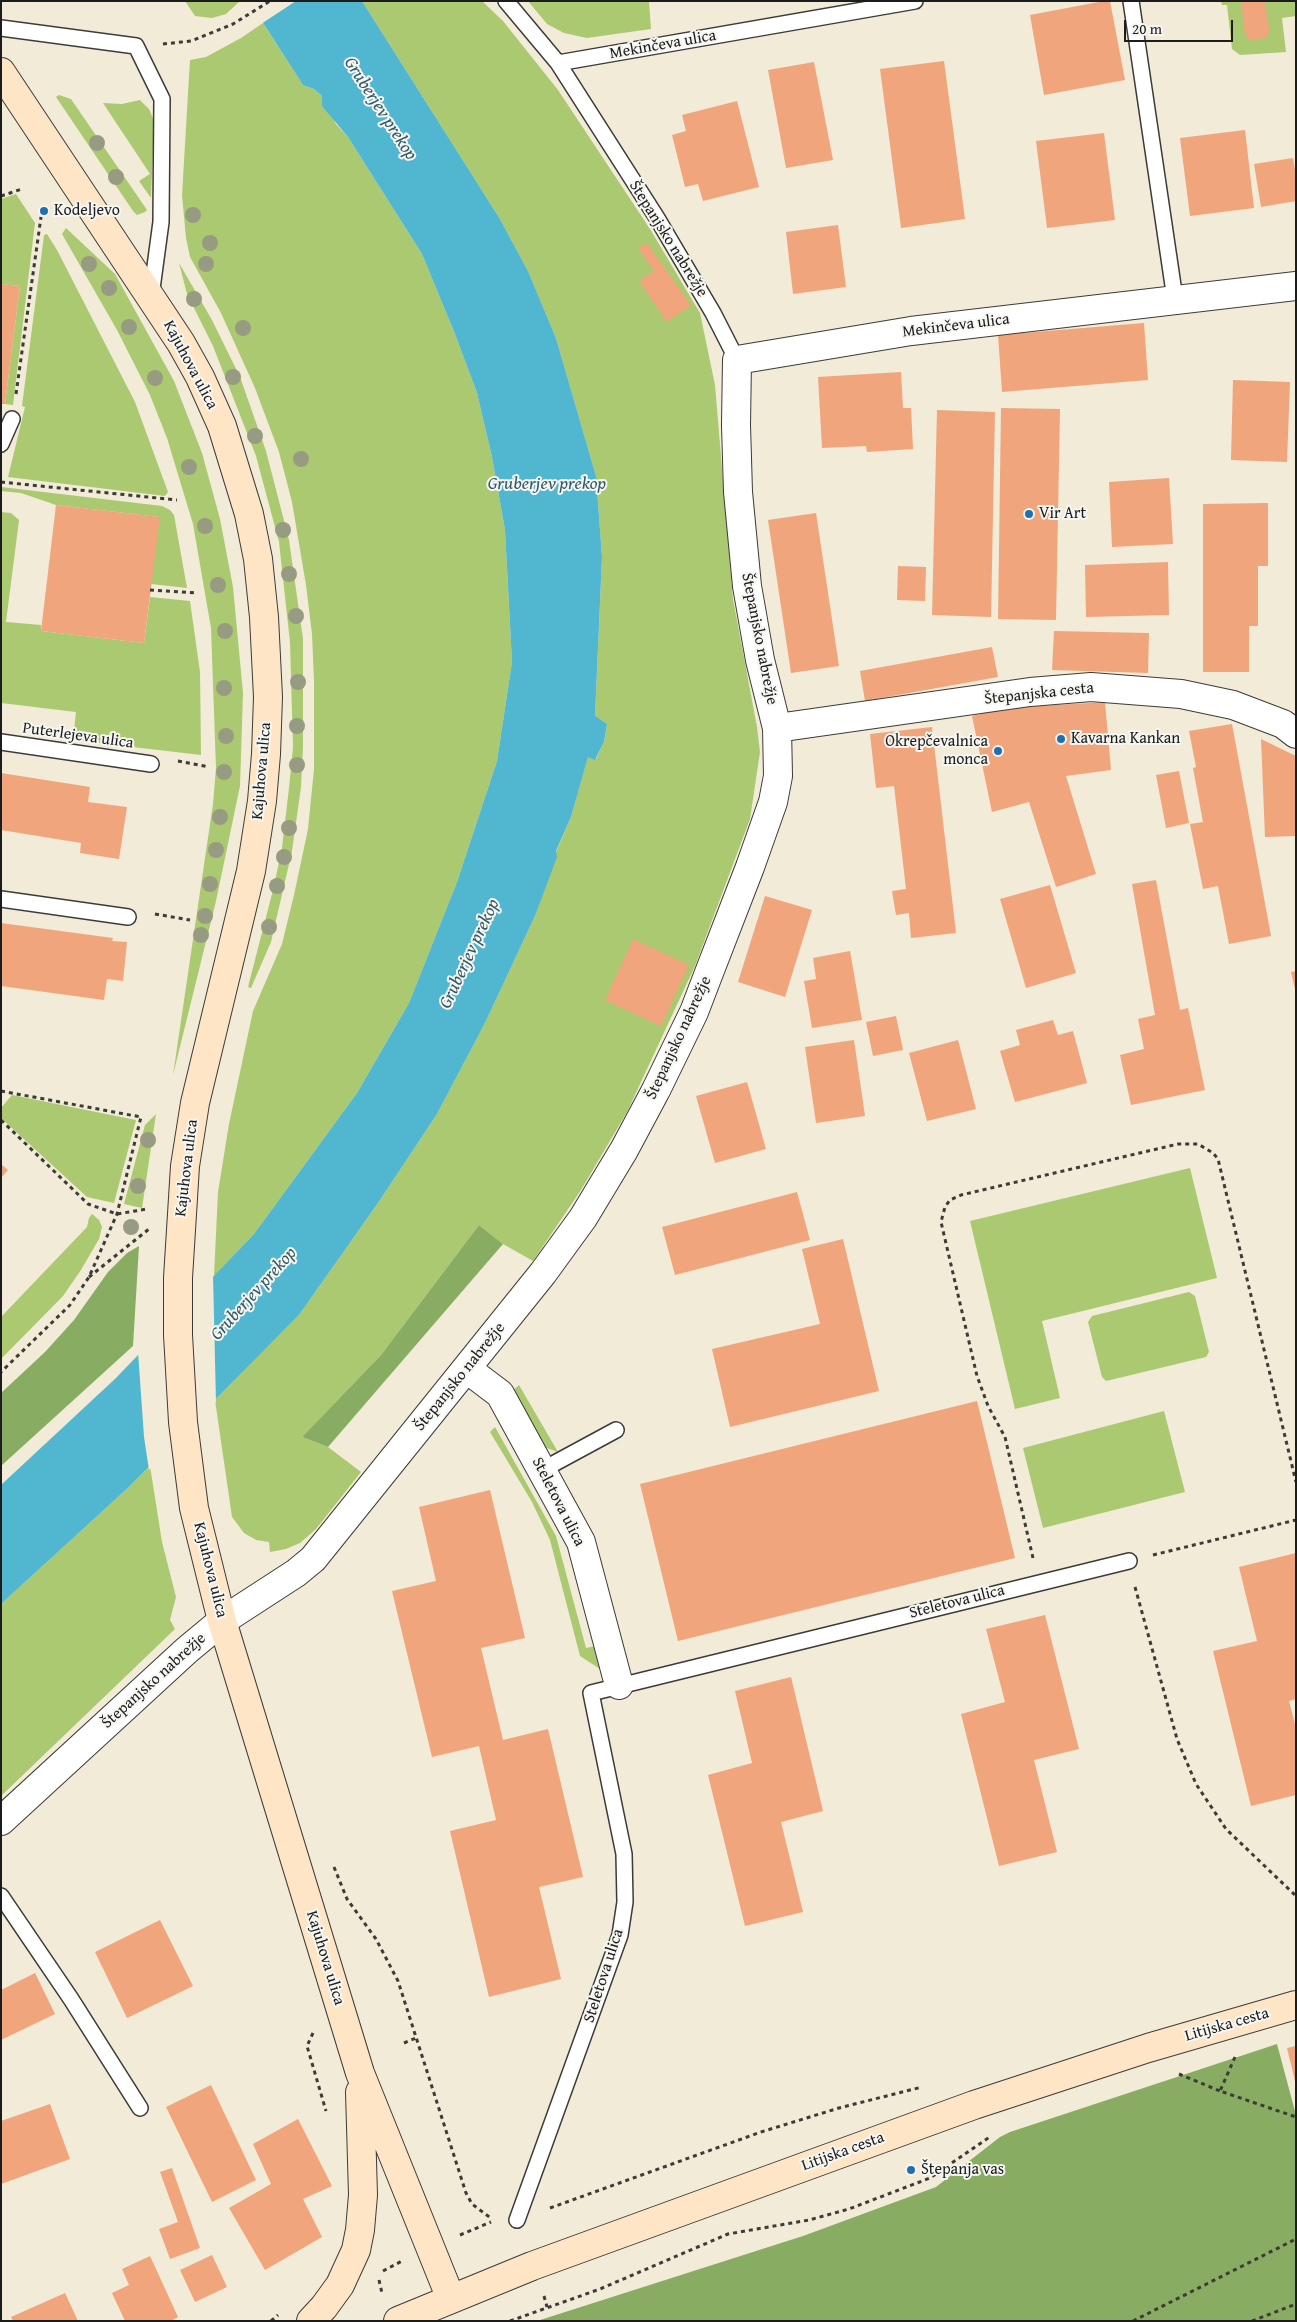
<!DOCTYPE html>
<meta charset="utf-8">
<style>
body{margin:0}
#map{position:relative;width:1297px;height:2322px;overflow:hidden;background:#f1ebd8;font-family:"Gentium Book Plus",serif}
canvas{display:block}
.frame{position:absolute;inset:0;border:2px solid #1c1c1c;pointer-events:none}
.scale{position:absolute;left:1124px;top:20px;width:109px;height:22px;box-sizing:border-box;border:2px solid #1c1c1c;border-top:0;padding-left:6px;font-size:15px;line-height:18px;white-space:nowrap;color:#1c1c1c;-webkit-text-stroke:4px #f6f6f2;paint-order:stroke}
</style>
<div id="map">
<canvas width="1297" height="2322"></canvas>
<div class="frame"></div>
<div class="scale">20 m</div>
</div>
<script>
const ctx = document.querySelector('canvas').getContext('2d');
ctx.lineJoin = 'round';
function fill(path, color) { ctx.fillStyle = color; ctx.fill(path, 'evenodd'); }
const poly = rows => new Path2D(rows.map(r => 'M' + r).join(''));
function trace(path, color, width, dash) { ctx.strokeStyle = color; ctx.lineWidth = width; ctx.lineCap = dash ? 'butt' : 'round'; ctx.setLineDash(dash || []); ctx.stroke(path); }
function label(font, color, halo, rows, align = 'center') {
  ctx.font = font + ' "Gentium Book Plus",serif'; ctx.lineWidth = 4; ctx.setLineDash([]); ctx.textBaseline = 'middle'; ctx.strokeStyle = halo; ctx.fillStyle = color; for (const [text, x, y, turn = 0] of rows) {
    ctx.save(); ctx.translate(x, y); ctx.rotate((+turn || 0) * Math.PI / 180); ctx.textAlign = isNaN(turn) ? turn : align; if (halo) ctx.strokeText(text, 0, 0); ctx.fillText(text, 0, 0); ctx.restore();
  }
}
const green = poly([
 [185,1,240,1,226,14,212,18,195,16],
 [362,1,482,1,503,21,558,90,650,229,700,313,715,385,733,599,757,727,760,752,750,819,695,966,627,1112,581,1190,533,1261,503,1244,479,1225,381,1355,302,1437,328,1447,361,1472,316,1529,300,1543,286,1549,270,1552,269,1542,256,1540,244,1533,232,1517,215,1400,299,1315,378,1203,437,1114,485,1023,535,916,556,852,571,817,588,756,596,759,604,742,607,724,595,717,602,557,596,476,556,338,528,271,500,219],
 [528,1,653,1,649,2,651,29,587,38,564,33,547,24],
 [1221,1,1296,1,1296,16,1282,18,1286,52,1240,55,1232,49,1227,5,1222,5],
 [263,23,303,85,314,89,322,96,336,124,348,137,422,254,455,334,477,393,492,457,505,530,512,662,497,761,457,882,409,1003,357,1093,254,1234,214,1276,218,1192,229,1124,253,1011,282,944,294,895,308,829,314,769,314,681,312,634,306,585,292,502,279,452,255,388,221,313,190,257,186,238,182,195,190,60,206,57,241,38],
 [59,95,71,99,147,210,145,212,137,215,133,211,56,97],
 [140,100,149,109,154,121,151,198,139,181,150,174,103,103,122,104],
 [16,194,35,223,13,405,5,404,20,286,1,284,1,199],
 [66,228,115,274,174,381,202,453,220,519,233,587,243,693,240,786,216,901,173,1075,213,804,216,768,211,628,193,524,167,438,150,395,117,330,62,234],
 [47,234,57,250,135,402,168,492,165,496,8,477,25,407,22,406,44,235],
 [179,263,212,320,240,377,266,451,289,540,303,639,303,747,301,787,292,851,271,942,251,988,248,987,273,890,282,848,289,788,293,747,290,642,279,542,256,456,213,346,187,294],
 [1,487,162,506,170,510,174,515,187,588,151,584,159,517,56,505,21,493,1,491],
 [1,512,11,513,19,520,6,622,41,625,41,631,144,643,150,597,190,601,200,672,201,755,73,740,76,712,1,703],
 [12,1095,136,1120,114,1203,87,1197,1,1118,1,1108],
 [156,1114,142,1208,124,1204,145,1125],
 [1190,1168,1217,1278,1042,1321,1060,1398,1015,1409,970,1221],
 [92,1214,99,1220,102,1227,99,1239,81,1270,63,1296,1,1359,1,1317,87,1227,89,1218],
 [1189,1292,1195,1296,1209,1352,1206,1357,1106,1381,1102,1377,1088,1322,1092,1316],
 [519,1385,558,1452,544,1447,512,1391],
 [1164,1411,1185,1492,1043,1528,1023,1448],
 [495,1427,556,1536,586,1648,600,1645,600,1669,580,1656,550,1540,532,1502,490,1432],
 [150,1466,162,1542,176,1597,170,1620,175,1629,1,1796,1,1604,130,1486]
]);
const forest = poly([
 [479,1225,503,1244,328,1447,302,1437,381,1355],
 [139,1246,133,1346,1,1466,1,1393,45,1352,74,1320,108,1272,127,1253],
 [1277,2044,1296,2115,1296,2321,537,2321,803,2236,936,2187,1000,2137,1010,2132]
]);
const water = poly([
 [249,1,362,1,500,219,528,271,556,338,596,476,602,557,595,716,607,724,604,742,595,760,588,757,571,817,556,851,557,857,535,916,485,1023,437,1114,378,1203,299,1315,130,1486,1,1604,1,1485,116,1378,254,1234,357,1093,409,1003,457,882,497,761,512,662,505,530,492,457,477,393,455,334,422,254,348,137,322,106,322,96,314,89,303,85]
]);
const pier = poly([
 [247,1,296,1,261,24],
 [213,1274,216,1402,149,1470,144,1437,138,1352]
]);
const building = poly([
 [1104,1,1110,1,1125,80,1044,95,1030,15],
 [1241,1,1265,1,1269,30,1267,37,1255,40,1248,39,1245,34],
 [944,61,965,219,901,228,880,69],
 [814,62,833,160,786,168,768,70],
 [737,101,759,187,703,201,698,184,685,187,672,135,686,131,682,115],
 [1245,130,1254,208,1190,216,1180,138],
 [1104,133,1115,220,1047,228,1036,141],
 [1293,158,1296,176,1296,201,1261,207,1254,164],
 [838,225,846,287,793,294,786,232],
 [647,243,691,305,667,322,639,281,654,271,638,248],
 [1,284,20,286,5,404,1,404],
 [1144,323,1148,380,1002,392,998,335],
 [901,372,903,408,911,408,913,449,867,452,866,446,822,448,818,377],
 [1233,380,1290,382,1287,462,1231,460],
 [1001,408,1060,409,1056,620,998,619],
 [937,410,995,412,991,617,932,615],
 [1169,478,1173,544,1112,547,1109,482],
 [1268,503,1268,566,1258,566,1258,626,1249,626,1249,672,1203,672,1203,504],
 [56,505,160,517,144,643,41,631],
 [816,513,839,666,791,673,768,520],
 [1168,562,1169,615,1086,617,1085,565],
 [898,566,926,567,925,601,897,600],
 [1054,631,1149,633,1148,673,1052,670],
 [992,647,998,677,865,701,860,671],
 [1105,702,1111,770,1066,776,1096,874,1056,887,1029,802,992,812,972,716,1006,708],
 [1232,724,1271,936,1229,944,1218,886,1203,889,1190,824,1203,822,1193,768,1196,767,1189,731],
 [932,727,956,933,911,938,909,913,896,915,892,891,906,889,894,786,876,788,870,734],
 [1261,739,1296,756,1296,836,1265,837],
 [1179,771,1189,823,1166,828,1156,775],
 [1,773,90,787,88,802,127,807,119,859,80,853,81,843,1,830],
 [1156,880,1180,1010,1188,1008,1205,1090,1131,1105,1120,1055,1144,1049,1138,1019,1155,1015,1132,884],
 [1050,885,1076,973,1026,988,1000,899],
 [765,896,812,910,785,997,738,982],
 [1,923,113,938,112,941,127,942,123,981,107,979,104,1000,1,986],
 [633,939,689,965,661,1026,605,1000],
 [850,951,862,1020,812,1028,804,981,816,979,813,958],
 [1296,971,1296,989,1295,989,1291,972],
 [896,1016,903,1050,873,1056,866,1022],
 [1053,1020,1058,1035,1073,1031,1087,1083,1015,1102,1000,1051,1020,1045,1016,1030],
 [854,1040,865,1116,816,1123,805,1047],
 [958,1040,976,1109,927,1121,909,1053],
 [747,1082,766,1149,715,1163,696,1096],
 [1,1164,8,1170,1,1178],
 [797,1192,810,1240,675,1275,662,1227],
 [843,1239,879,1391,730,1427,712,1349,820,1324,802,1249],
 [977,1401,1015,1558,678,1641,640,1484],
 [490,1490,525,1638,481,1648,503,1740,548,1729,583,1877,539,1887,561,1979,489,1997,450,1831,496,1820,479,1746,432,1757,392,1591,436,1581,419,1507],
 [1296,1553,1296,1699,1289,1701,1296,1728,1296,1795,1251,1806,1213,1651,1257,1641,1239,1567],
 [1045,1615,1079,1749,1034,1760,1057,1852,999,1866,961,1714,1005,1702,986,1629],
 [791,1677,823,1811,781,1822,803,1912,745,1926,708,1775,752,1763,735,1691],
 [160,1920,193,1986,127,2018,95,1952],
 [35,1973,55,2014,1,2040,1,1990],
 [1296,2046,1296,2081,1295,2081,1287,2048],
 [211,2085,256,2180,212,2202,166,2107],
 [50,2104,70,2159,1,2184,1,2121],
 [298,2119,332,2186,303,2199,322,2237,265,2270,229,2208,271,2184,253,2144],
 [172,2168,200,2248,170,2259,159,2229,178,2222,160,2172],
 [212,2255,227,2287,195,2302,180,2270],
 [150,2256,178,2317,171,2321,125,2321,112,2293,129,2285,122,2269],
 [65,2293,78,2321,13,2321,11,2317]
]);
const path = poly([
 [163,44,191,41,233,24,270,1],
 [1,196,22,189],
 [16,394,41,217],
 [1,482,177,500],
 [150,590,197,593],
 [178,761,209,767],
 [155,914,190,920],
 [1,1091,141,1117,117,1214,89,1277,70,1305,1,1372],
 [1,1120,88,1204,117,1214,147,1209],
 [89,1277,149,1229],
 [1153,1555,1296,1520],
 [1033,1558,1005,1437,988,1406,977,1376,941,1222,945,1207,950,1200,961,1195,1178,1144,1198,1144,1213,1153,1218,1159,1296,1482],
 [1135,1587,1177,1739,1196,1784,1226,1829,1296,1896],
 [334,1867,347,1899,376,1939,398,1981,466,2193,472,2204,492,2219],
 [313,2033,307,2046,326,2111],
 [404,2043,416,2038],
 [1235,2057,1220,2091,1296,2117],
 [1179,2074,1220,2091],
 [550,2208,761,2132,839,2108,922,2087],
 [460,2235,491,2222],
 [383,2271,402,2261],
 [379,2280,382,2293],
 [544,2296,547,2307],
 [271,2321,278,2315],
 [510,2321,600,2289,728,2234,809,2220,849,2209,930,2178,991,2136],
 [1133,2321,1296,2239],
 [1252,2321,1296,2304]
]);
const service = poly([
 [506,1,558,63,657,218,713,313,737,360],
 [1131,1,1175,299],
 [1,28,136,46,162,99,161,222,151,296],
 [558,63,915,1],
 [1,444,12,419],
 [1,742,151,764],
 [1,899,128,917],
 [542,1470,616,1430],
 [1,1896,71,1999,140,2108],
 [517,2220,620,1935,625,1902,624,1854,591,1693,1129,1561]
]);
const minor = poly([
 [777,728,1030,692,1091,687,1181,694,1233,705,1283,724,1296,734],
 [467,1369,500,1394,581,1542,619,1685],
 [1,1821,187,1650,222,1621,296,1573,313,1559,543,1273,583,1218,624,1150,656,1090,694,1012,707,978,750,867,773,802,778,776,777,728,760,660,747,586,738,492,736,425,737,360,911,331,1296,286]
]);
const secondary = poly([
 [1,72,181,343,200,377,222,426,249,514,258,559,264,617,268,697,266,754,262,801,251,871,195,1103,185,1166,178,1278,178,1335,183,1422,194,1508,222,1621,360,2073,451,2299],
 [311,2321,324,2307,340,2285,356,2250,360,2230,363,2195,360,2092],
 [398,2321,532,2266,974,2105,1148,2048,1296,2005]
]);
const trees = [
 [97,143],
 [116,177],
 [193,215],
 [210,243],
 [89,264],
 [206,264],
 [109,288],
 [194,299],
 [129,327],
 [243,328],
 [233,377],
 [155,378],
 [255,436],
 [301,459],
 [189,467],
 [205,526],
 [283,530],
 [289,574],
 [218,585],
 [296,616],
 [225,631],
 [298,682],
 [224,688],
 [297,726],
 [226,736],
 [297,765],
 [224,772],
 [220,817],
 [289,828],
 [216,850],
 [284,857],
 [210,884],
 [277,886],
 [205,916],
 [269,927],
 [201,935],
 [148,1140],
 [138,1186],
 [131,1227]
];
const markers = [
 [44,211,5,"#1f6fb2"],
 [1029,514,5,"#1f6fb2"],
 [1061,739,5,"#1f6fb2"],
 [998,751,5,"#1f6fb2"],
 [911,2170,5,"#1f6fb2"]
];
const streetNames = [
 ["Mekinčeva ulica",663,45,-10],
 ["Štepanjsko nabrežje",668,239,58],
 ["Mekinčeva ulica",956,326,-7],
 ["Kajuhova ulica",190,365,62],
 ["Štepanjsko nabrežje",759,639,79],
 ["Štepanjska cesta",1039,694,-6],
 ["Puterlejeva ulica",78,736,8],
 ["Kajuhova ulica",262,771,-85],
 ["Štepanjsko nabrežje",679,1038,-65],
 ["Kajuhova ulica",187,1168,-83],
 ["Štepanjsko nabrežje",460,1377,-51],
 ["Steletova ulica",558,1502,63],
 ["Kajuhova ulica",210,1570,76],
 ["Steletova ulica",957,1602,-14],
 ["Štepanjsko nabrežje",154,1681,-42],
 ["Kajuhova ulica",325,1958,73],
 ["Steletova ulica",604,1976,-72],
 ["Litijska cesta",1227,2025,-16],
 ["Litijska cesta",843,2152,-20]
];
const poiNames = [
 ["Kodeljevo",54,211],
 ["Vir Art",1039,514],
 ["Kavarna Kankan",1071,739],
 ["Okrepčevalnica",988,742,"right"],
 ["monca",988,760,"right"],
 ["Štepanja vas",921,2170]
];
const waterNames = [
 ["Gruberjev prekop",380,109,57],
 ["Gruberjev prekop",547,484],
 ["Gruberjev prekop",470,954,-65],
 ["Gruberjev prekop",254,1294,-48]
];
fill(green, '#abc970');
fill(forest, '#88ad62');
fill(water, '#51b6d0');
fill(pier, '#f1ebd8');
fill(building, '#f0a57c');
trace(service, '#3c3b38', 18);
trace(minor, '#3c3b38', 30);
trace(secondary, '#3c3b38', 30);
trace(path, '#3c3b38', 3, [4, 4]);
trace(service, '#fff', 15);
trace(minor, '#fff', 28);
trace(secondary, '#fde5c5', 28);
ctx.fillStyle = '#979b81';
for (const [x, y] of trees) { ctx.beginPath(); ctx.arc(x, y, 8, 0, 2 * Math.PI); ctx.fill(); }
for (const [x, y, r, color] of markers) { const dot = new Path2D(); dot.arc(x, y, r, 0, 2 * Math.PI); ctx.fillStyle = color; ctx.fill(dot); trace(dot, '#f6f6f2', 2); }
label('16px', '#1c1c1c', '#f6f6f2', streetNames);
label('16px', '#1c1c1c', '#f6f6f2', poiNames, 'left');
label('italic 18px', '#315a64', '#f6f6f2', waterNames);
</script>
